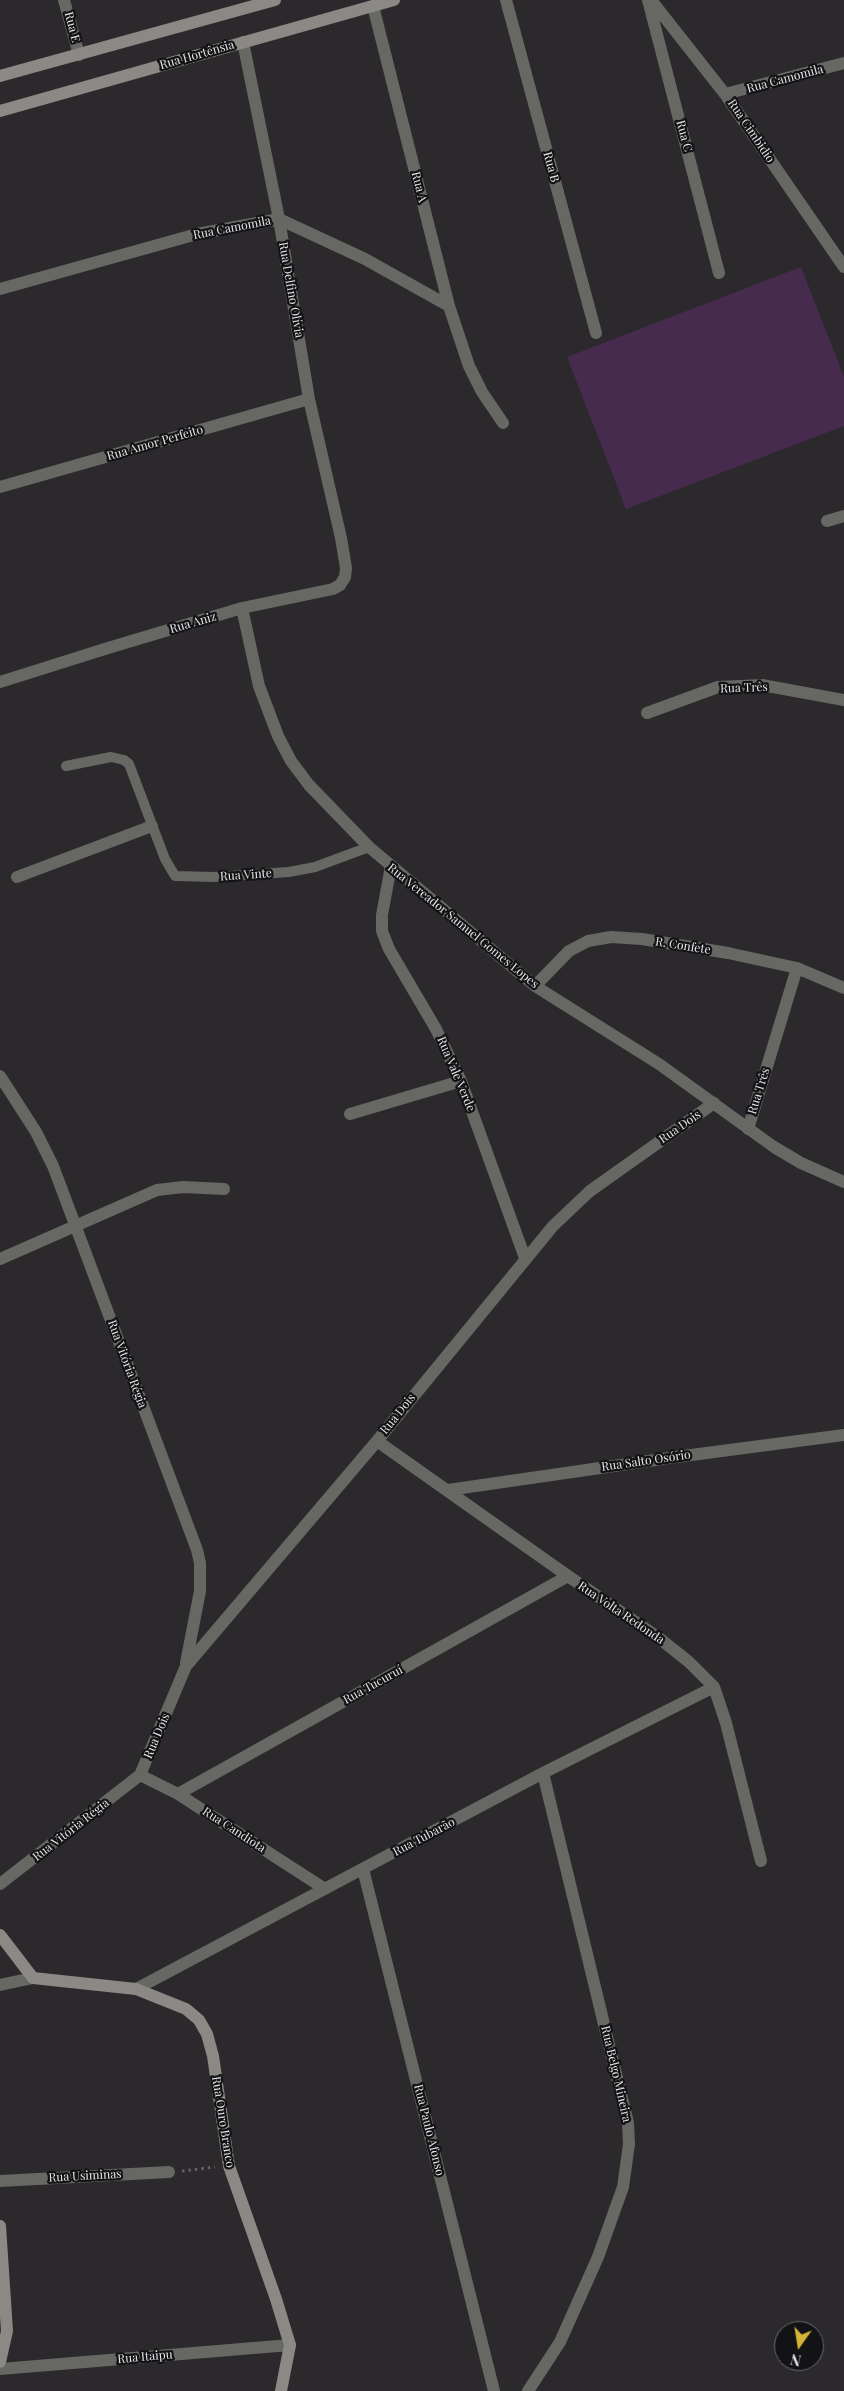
<!DOCTYPE html>
<meta charset="utf-8">
<style>
body{margin:0}
#map{position:relative;width:844px;height:2391px;overflow:hidden;background:#2c292d;font-family:"Playfair Display",serif}
canvas{display:block}
.north{position:absolute;left:774px;top:2321px;width:50px;height:50px;box-sizing:border-box;background:#131214;border:1px solid #686769;border-radius:50%;rotate:193deg;font-size:14px;font-weight:700;line-height:20px;text-align:center;color:#e8e6e8}
.north::after{content:'';display:block;margin:auto;width:18px;height:22px;background:#d5b535;clip-path:polygon(50% 0,100% 100%,50% 72%,0 100%)}
</style>
<div id="map">
<canvas width="844" height="2391"></canvas>
<div class="north">N</div>
</div>
<script>
const ctx = document.querySelector('canvas').getContext('2d');
ctx.lineJoin = 'round';
function fill(path, color) { ctx.fillStyle = color; ctx.fill(path, 'evenodd'); }
const poly = rows => new Path2D(rows.map(r => 'M' + r).join(''));
function trace(path, color, width, dash) { ctx.strokeStyle = color; ctx.lineWidth = width; ctx.lineCap = dash ? 'butt' : 'round'; ctx.setLineDash(dash || []); ctx.stroke(path); }
function label(font, color, halo, rows, align = 'center') {
  ctx.font = font + ' "Playfair Display",serif'; ctx.lineWidth = 4.5; ctx.setLineDash([]); ctx.textBaseline = 'middle'; ctx.strokeStyle = halo; ctx.fillStyle = color; for (const [text, x, y, turn = 0] of rows) {
    ctx.save(); ctx.translate(x, y); ctx.rotate((+turn || 0) * Math.PI / 180); ctx.textAlign = isNaN(turn) ? turn : align; if (halo) ctx.strokeText(text, 0, 0); ctx.fillText(text, 0, 0); ctx.restore();
  }
}
const green = poly([
 [801,267,844,377,844,426,626,509,567,357]
]);
const path = poly([
 [182,2171,215,2167]
]);
const lane = poly([
 [66,766,111,757,124,760,129,764,165,859,175,876,215,877,289,872,315,867,369,847]
]);
const street = poly([
 [64,0,79,55],
 [506,0,596,333],
 [648,0,719,273],
 [651,0,725,94,844,267],
 [373,6,449,306,469,366,482,392,503,423],
 [725,94,844,63],
 [0,289,197,234,279,219,365,259,449,306],
 [0,487,309,399],
 [827,521,844,516],
 [242,608,259,686,278,736,291,761,309,785,369,847,535,986,659,1064,774,1147,801,1163,844,1182],
 [0,682,108,648,242,608,333,589,340,585,345,577,346,568,341,538,309,399,279,219,243,42],
 [647,713,718,687,762,685,844,700],
 [391,866,382,915,382,931,389,949,436,1029,461,1081,525,1258],
 [17,877,152,826],
 [535,986,569,951,588,941,611,937,642,939,728,953,797,968,844,988],
 [0,1076,36,1132,53,1166,197,1550,200,1563,200,1591,186,1663],
 [350,1114,461,1081],
 [748,1129,797,968],
 [0,1259,157,1190,183,1187,224,1189],
 [377,1441,568,1576,659,1638,689,1662,714,1687,726,1723,761,1861],
 [448,1490,676,1457,844,1435],
 [140,1775,178,1794,325,1889],
 [178,1794,568,1576],
 [363,1869,494,2391],
 [0,1884,140,1775,186,1666,377,1441,553,1226,590,1191,714,1103],
 [0,1985,33,1978],
 [136,1989,543,1773,714,1687],
 [0,2181,169,2172],
 [0,2369,290,2345],
 [528,2391,560,2342,598,2257,623,2187,629,2144,628,2123,543,1773]
]);
const secondary = poly([
 [0,76,275,0],
 [0,111,394,0],
 [0,1935,33,1978,136,1989,186,2009,199,2020,207,2034,213,2056,229,2166,276,2299,290,2345,281,2391],
 [0,2226,7,2331,0,2362]
]);
const streetNames = [
 ["Rua E",72,27,75],
 ["Rua Hortênsia",197,55,-16],
 ["Rua Camomila",785,79,-15],
 ["Rua Cimbidio",751,131,56],
 ["Rua C",684,136,75],
 ["Rua B",551,167,75],
 ["Rua A",419,187,76],
 ["Rua Camomila",232,228,-11],
 ["Rua Delfino Olívia",291,290,80],
 ["Rua Amor Perfeito",155,443,-16],
 ["Rua Aniz",193,623,-16],
 ["Rua Três",744,688,-2],
 ["Rua Vinte",246,875,-4],
 ["Rua Vereador Samuel Gomes Lopes",463,926,39],
 ["R. Confete",683,946,9],
 ["Rua Vale Verde",456,1074,67],
 ["Rua Três",759,1091,-73],
 ["Rua Dois",680,1127,-35],
 ["Rua Vitória Régia",127,1364,70],
 ["Rua Dois",398,1414,-51],
 ["Rua Salto Osório",646,1461,-8],
 ["Rua Volta Redonda",621,1613,34],
 ["Rua Tucuruí",373,1685,-29],
 ["Rua Dois",157,1736,-67],
 ["Rua Vitória Régia",71,1830,-38],
 ["Rua Candiota",234,1830,33],
 ["Rua Tubarão",424,1837,-28],
 ["Rua Belgo Mineira",616,2074,77],
 ["Rua Ouro Branco",223,2122,81],
 ["Rua Paulo Afonso",429,2130,76],
 ["Rua Usiminas",85,2176,-3],
 ["Rua Itaipu",145,2357,-5]
];
fill(green, '#472b4e');
trace(path, '#656266', 3, [2.5, 4]);
trace(lane, '#676764', 10);
trace(street, '#676764', 12);
trace(secondary, '#8a8985', 12);
label('12px', '#e8e6e8', '#131214', streetNames);
</script>
